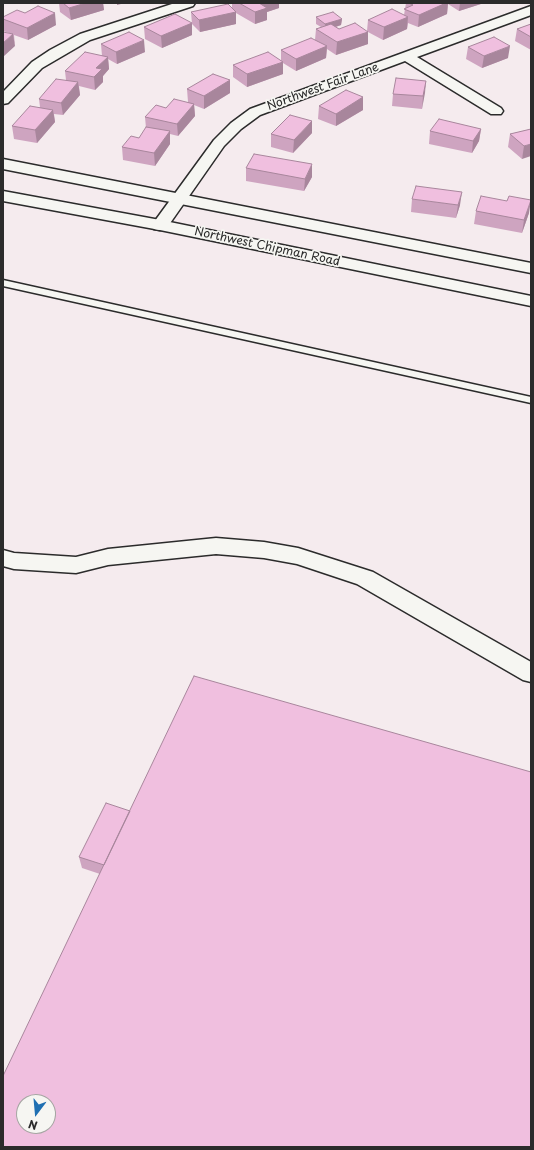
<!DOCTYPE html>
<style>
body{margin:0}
#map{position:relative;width:534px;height:1150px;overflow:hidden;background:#f5ebee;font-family:"Playpen Sans",sans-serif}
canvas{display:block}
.frame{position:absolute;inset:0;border:4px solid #2b2b2b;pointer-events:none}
.north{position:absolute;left:16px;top:1094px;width:40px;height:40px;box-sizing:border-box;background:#f6f6f2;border:1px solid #a5a5a2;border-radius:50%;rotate:196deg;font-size:11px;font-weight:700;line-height:16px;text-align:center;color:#2b2b2b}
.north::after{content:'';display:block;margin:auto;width:14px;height:18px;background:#1f6fb2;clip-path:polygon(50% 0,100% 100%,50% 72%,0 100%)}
</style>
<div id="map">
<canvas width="534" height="1150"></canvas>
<div class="frame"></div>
<div class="north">N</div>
</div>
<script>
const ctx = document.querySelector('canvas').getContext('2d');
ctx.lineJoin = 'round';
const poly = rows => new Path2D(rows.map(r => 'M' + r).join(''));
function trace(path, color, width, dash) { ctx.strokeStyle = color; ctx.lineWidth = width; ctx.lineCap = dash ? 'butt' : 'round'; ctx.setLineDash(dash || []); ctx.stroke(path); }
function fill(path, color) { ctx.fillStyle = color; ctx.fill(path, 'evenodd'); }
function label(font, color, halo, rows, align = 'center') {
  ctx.font = font + ' "Playpen Sans",sans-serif'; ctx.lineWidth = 3.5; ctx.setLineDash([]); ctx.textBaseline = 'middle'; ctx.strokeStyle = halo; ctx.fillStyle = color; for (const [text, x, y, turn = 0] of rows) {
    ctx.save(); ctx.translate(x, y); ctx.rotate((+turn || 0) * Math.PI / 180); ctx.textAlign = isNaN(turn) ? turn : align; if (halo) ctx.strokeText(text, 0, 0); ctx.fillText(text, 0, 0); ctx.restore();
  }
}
const service = poly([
 [3,280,531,397,531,403,3,286,3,280]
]);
const minor = poly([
 [175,3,195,3,193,6,90,40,42,68,8,103,3,104,3,92,32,62,50,50,80,34,175,3],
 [531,6,531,15,417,57,501,108,503,111,501,114,491,114,405,61,260,115,241,129,224,146,166,229,160,230,154,229,152,225,214,140,231,123,250,109,531,6],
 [216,538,264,542,298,548,373,572,531,662,531,682,523,680,357,584,297,564,264,558,216,554,108,565,76,573,14,569,3,566,3,550,14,553,76,557,108,549,216,538]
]);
const secondary = poly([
 [3,159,531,263,531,273,3,169,3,159],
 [3,191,160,220,531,296,531,306,160,230,3,201,3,191]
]);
const wall = poly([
 [59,3,103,3,104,10,71,20,60,12],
 [232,3,279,3,279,8,267,12,267,20,255,24,236,13,236,24,200,32,192,24,191,12,232,8],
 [406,3,484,3,459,11,448,4,447,14,418,27,408,23,407,29,383,40,368,32,368,44,336,55,327,49,326,58,296,71,283,63,283,74,247,87,233,77,233,65,281,60,281,50,315,40,316,29,321,27,316,24,316,17,342,19,341,25,336,27,339,29,367,31,368,20,404,15],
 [3,17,56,25,28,40,14,35,15,46,12,34,3,31],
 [192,23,192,35,162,48,145,39,144,27],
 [531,24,531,50,515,41,517,29],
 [101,44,145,52,117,64,108,59,109,69,103,76,103,82,95,90,79,86,80,95,63,115,54,114,55,122,37,143,14,139,12,126,40,107,39,99,66,80,65,71,102,56],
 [468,47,508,58,482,68,466,59],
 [230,80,230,93,204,109,194,105,195,116,178,136,170,134,170,144,155,166,123,160,122,147,139,138,146,128,145,117,166,108,188,102,187,89],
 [426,81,422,109,392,106,393,94],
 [363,97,363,110,336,126,318,119,319,106],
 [481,129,479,141,472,153,429,144,430,131],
 [531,129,522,159,508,147,510,134],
 [312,133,293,153,271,147,271,134],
 [246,168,312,177,304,191,246,181],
 [412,199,460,205,456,218,411,212],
 [476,211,529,213,522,233,474,224],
 [130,811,100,874,82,868,79,857]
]);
const shadedWall = poly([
 [86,3,103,3,104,10,71,20,69,8],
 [117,3,125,3,117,5],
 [259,3,279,3,279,8,267,12,267,20,255,24,255,12],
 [446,3,448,3,447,14,418,27,419,15],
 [460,3,484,3,459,11],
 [236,12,236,24,200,32,199,20],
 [55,13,56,25,28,40,27,28],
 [408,17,407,29,383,40,384,27],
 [342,19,341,25,325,30,325,24],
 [192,23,192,35,162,48,161,36],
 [368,32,368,44,336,55,337,42],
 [13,34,15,46,3,57,3,43],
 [144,40,145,52,117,64,116,52],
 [327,46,326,58,296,71,296,59],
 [510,46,508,58,482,68,484,56],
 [108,57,109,69,103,76,103,82,95,90,94,77,96,68],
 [283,62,283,74,247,87,247,74],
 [230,80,230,93,204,109,204,96],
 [426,81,425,93,422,109,423,96],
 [78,82,80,95,63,115,61,103],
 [363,97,363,110,336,126,336,114],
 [194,104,195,116,178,136,177,124],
 [53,110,55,122,37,143,35,130],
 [312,121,312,133,293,153,294,140],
 [481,129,479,141,472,153,473,141],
 [170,131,170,144,155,166,154,153],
 [531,144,531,156,522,159,524,146],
 [312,164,312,177,304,191,305,179],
 [462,192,460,205,456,218,458,205],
 [531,200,529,213,522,233,524,220]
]);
const building = poly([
 [63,3,86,3,69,8,63,3],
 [239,3,259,3,267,8,255,12,239,3],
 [409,3,446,3,419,15,404,9,413,5,409,3],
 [228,4,236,12,199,20,191,12,228,4],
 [38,6,55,13,27,28,3,19,3,17,17,10,25,13,38,6],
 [392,9,408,17,384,27,368,20,392,9],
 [333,12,342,19,325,24,316,17,333,12],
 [175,14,192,23,161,36,144,27,175,14],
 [355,23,368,32,337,42,316,29,331,24,339,29,355,23],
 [531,24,531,37,517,29,531,24],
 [3,32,13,34,3,43,3,32],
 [129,32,144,40,116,52,101,44,129,32],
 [494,37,510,46,484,56,468,47,494,37],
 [311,38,327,46,296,59,281,50,311,38],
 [85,52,108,57,96,68,102,69,94,77,65,71,85,52],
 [268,52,283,62,247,74,233,65,268,52],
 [213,74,230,80,204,96,187,89,213,74],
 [396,78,426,81,423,96,393,94,396,78],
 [56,79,78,82,61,103,39,99,56,79],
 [346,90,363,97,336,114,319,106,346,90],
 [174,99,194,104,177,124,145,117,156,105,166,108,174,99],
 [30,106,53,110,35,130,12,126,30,106],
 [290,115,312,121,294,140,271,134,290,115],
 [439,119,481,129,473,141,430,131,439,119],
 [146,127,170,131,154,153,122,147,131,136,139,138,146,127],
 [531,129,531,144,524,146,510,134,531,129],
 [254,154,312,164,305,179,246,168,254,154],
 [416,186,462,192,458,205,412,199,416,186],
 [481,196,507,201,509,196,531,200,524,220,476,211,481,196],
 [194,676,531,772,531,1147,3,1147,3,1076,194,676],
 [24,1102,48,1102,48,1126,24,1126,24,1102],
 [106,803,130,811,104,865,79,857,106,803]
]);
const farStreetnames = [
 ["Northwest Fair Lane",323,87,-20],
 ["Northwest Chipman Road",267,247,12]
];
trace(service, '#2b2b2b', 3);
trace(minor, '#2b2b2b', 3);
trace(secondary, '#2b2b2b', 3);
fill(service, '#f6f6f2');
fill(minor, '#f6f6f2');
fill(secondary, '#f6f6f2');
fill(wall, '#cea4c0');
fill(shadedWall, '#a8869c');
fill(building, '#f0bfdf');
trace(building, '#a8869c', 1);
label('12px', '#2b2b2b', '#f6f6f2', farStreetnames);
</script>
